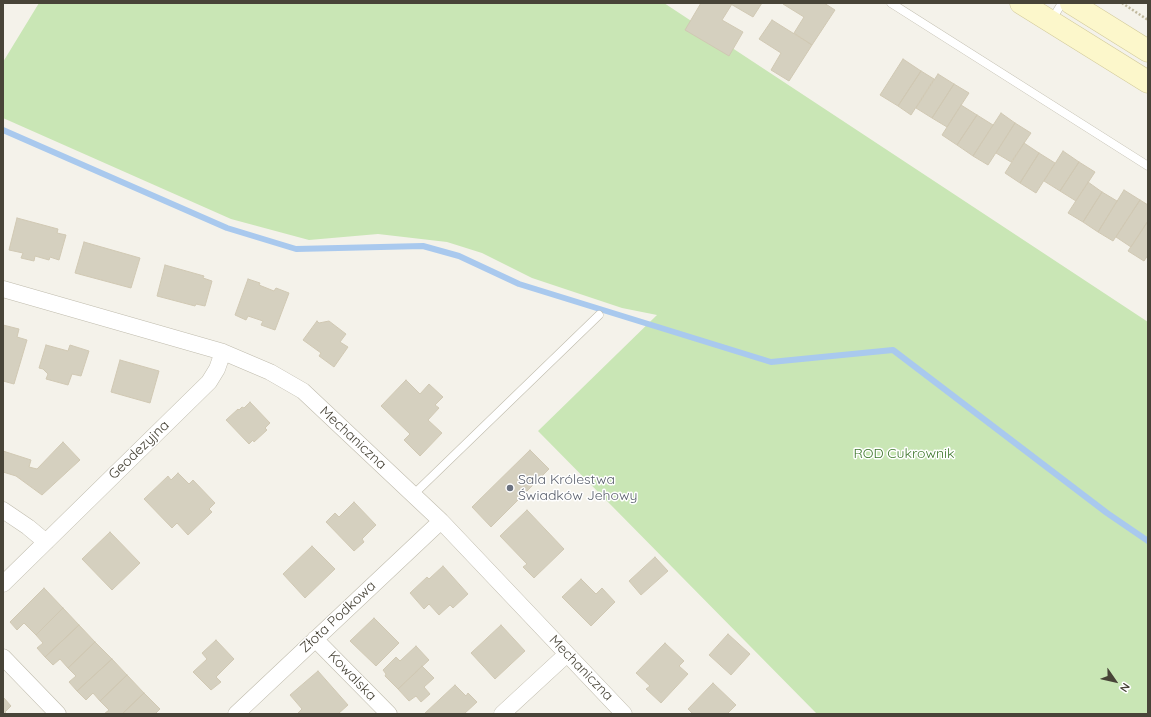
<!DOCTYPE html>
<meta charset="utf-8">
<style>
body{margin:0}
#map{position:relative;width:1151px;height:717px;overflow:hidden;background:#f4f2ea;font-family:Quicksand,sans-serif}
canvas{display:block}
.frame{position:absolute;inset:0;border:4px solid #484438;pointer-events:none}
.north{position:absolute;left:1095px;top:661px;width:40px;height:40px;-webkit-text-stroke:3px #fff;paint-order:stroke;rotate:124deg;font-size:11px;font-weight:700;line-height:16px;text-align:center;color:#484438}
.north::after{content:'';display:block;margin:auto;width:14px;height:18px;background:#484438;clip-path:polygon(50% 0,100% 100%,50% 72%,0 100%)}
</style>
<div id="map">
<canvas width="1151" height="717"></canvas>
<div class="frame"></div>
<div class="north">N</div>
</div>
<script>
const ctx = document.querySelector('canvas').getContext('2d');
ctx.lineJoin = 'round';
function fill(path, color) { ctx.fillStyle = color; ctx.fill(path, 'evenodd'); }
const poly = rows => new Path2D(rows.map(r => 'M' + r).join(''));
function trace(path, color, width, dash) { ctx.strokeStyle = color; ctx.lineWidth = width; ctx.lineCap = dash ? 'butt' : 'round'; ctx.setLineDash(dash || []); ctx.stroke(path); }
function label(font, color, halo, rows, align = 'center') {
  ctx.font = font + ' Quicksand,sans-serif'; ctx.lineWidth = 3; ctx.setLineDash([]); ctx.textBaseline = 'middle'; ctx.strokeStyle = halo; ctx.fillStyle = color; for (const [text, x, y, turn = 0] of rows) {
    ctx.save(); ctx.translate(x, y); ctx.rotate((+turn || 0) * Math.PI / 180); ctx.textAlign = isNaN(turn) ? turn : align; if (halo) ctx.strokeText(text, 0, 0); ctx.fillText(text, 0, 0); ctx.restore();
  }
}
const green = poly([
 [39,3,664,3,1148,322,1148,714,817,714,538,431,657,315,622,308,532,278,482,253,447,242,378,234,309,240,231,219,3,118,3,62]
]);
const stream = poly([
 [3,130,227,228,296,249,423,246,459,256,519,284,771,362,893,350,1107,513,1148,541]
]);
const building = poly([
 [701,3,729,3,732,4,722,20,743,32,729,56,685,30,701,3],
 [729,3,762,3,753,17,729,3],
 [784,3,824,3,835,10,812,45,794,33,804,17,783,4,784,3],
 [772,20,812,45,789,81,771,70,781,53,759,39,772,20],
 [903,59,921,71,898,106,880,95,903,59],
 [921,71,934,79,911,115,898,106,921,71],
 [938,74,954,84,932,118,916,108,938,74],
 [954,84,969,93,947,127,932,118,954,84],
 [961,105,977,115,957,145,942,135,961,105],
 [1001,113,1015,123,988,165,973,156,1001,113],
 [977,115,993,125,973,156,957,145,977,115],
 [1015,123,1031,133,1011,162,996,153,1015,123],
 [1024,143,1039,153,1020,183,1005,173,1024,143],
 [1063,151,1079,162,1060,191,1044,181,1063,151],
 [1039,153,1055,163,1036,193,1020,183,1039,153],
 [1079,162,1095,172,1076,201,1060,191,1079,162],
 [1088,182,1102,192,1083,222,1068,213,1088,182],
 [1124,190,1140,200,1113,241,1098,232,1124,190],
 [1102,192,1117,201,1098,232,1083,222,1102,192],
 [1140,200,1148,205,1148,221,1131,247,1116,237,1140,200],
 [17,218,58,229,57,233,66,235,59,260,50,257,49,260,35,256,34,261,21,258,23,253,9,250,17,218],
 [1148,221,1148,255,1144,261,1128,251,1148,221],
 [84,242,140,258,131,288,75,273,84,242],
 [165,265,204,276,203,278,212,281,205,306,196,304,195,306,157,296,165,265],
 [248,279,260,283,259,285,274,291,276,288,289,293,275,330,261,325,263,321,248,316,246,320,235,315,248,279],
 [317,321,319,323,329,321,346,334,340,342,348,347,334,367,319,356,321,353,303,340,317,321],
 [3,325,19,329,17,337,27,340,14,384,3,381,3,325],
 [46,345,68,351,70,345,89,351,81,376,72,374,68,385,46,379,48,374,43,369,39,368,46,345],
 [120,360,159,371,150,403,111,392,120,360],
 [406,380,420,394,429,384,443,397,435,405,439,408,428,420,442,433,420,456,404,440,410,434,381,406,406,380],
 [250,402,270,423,265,428,267,430,254,442,253,440,249,444,226,420,238,409,239,410,242,407,244,408,250,402],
 [63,442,80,460,42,495,16,476,3,472,3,451,31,460,29,467,37,469,63,442],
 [530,450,549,469,491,527,472,507,530,450],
 [178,473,189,484,193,480,215,503,209,509,212,512,188,535,177,523,172,528,144,499,168,476,171,480,178,473],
 [354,502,376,525,362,539,364,542,354,551,326,522,335,513,339,517,354,502],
 [527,510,564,549,534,578,523,567,527,564,500,536,527,510],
 [110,532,140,563,112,590,82,559,110,532],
 [312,546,335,569,305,598,283,574,312,546],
 [655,557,668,571,641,595,629,581,655,557],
 [443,566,468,594,453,608,450,605,439,615,429,604,424,609,410,593,427,577,429,579,443,566],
 [581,579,596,594,602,588,615,602,591,626,562,597,581,579],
 [44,588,63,608,36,635,24,623,17,630,10,622,44,588],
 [63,608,79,625,45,657,37,648,43,643,36,635,63,608],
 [374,618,399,643,376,666,350,641,374,618],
 [79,625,95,642,68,668,60,659,53,665,45,657,79,625],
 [501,625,525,651,495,679,471,653,501,625],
 [728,634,750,654,731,675,709,655,728,634],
 [216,640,234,659,216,677,221,682,211,690,193,672,207,659,202,653,216,640],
 [95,642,112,659,77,691,69,682,76,676,68,668,95,642],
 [665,643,684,661,679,666,688,674,661,703,646,689,650,686,636,673,665,643],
 [416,646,429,660,398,689,385,676,386,674,383,670,396,657,400,661,416,646],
 [112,659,127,675,100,701,93,693,86,700,77,691,112,659],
 [422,666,434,678,424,687,430,694,421,702,416,696,409,701,398,689,422,666],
 [318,671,348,705,338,714,297,714,302,709,290,695,318,671],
 [127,675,144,693,122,714,104,714,109,710,100,701,127,675],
 [713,683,736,705,727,714,693,714,688,709,713,683],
 [455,685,466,696,468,693,477,702,464,714,424,714,455,685],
 [144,693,160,709,155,714,122,714,144,693],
 [3,698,4,698,11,706,5,712,7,714,3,714,3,698]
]);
const path = poly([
 [1122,3,1148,20]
]);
const lane = poly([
 [891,3,1148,166],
 [1051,21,1062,3],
 [414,494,599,315]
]);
const street = poly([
 [3,289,223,352,270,372,303,391,441,521,624,714],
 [3,510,28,527,46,542],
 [3,584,209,382,217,369,223,352],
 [315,639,389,714],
 [3,657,58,714],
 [236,714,441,521],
 [502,714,567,654]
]);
const secondary = poly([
 [1021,3,1148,82],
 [1071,3,1148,51]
]);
const markers = [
 [510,488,4,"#6b7280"]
];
const streetNames = [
 ["Mechaniczna",353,438,43],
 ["Geodezyjna",139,450,-44],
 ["Złota Podkowa",338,617,-43],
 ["Mechaniczna",581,668,46],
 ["Kowalska",352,676,46]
];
const parkNames = [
 ["ROD Cukrownik",904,454]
];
const worshipNames = [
 ["Sala Królestwa",518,480],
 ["Świadków Jehowy",518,496]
];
fill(green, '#c9e6b5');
trace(stream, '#a9c9ee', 6);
fill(building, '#d5d0bf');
trace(building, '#d0c8b3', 1);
trace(lane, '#bfbbac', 9);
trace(street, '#bfbbac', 17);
trace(secondary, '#d2ca9b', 23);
trace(path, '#c0b99e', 2.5, [2, 2]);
trace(lane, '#fff', 8);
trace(street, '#fff', 16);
trace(secondary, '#fcf7cb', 22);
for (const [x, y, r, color] of markers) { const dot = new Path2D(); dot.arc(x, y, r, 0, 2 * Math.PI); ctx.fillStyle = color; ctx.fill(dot); trace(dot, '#fff', 1.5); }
label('14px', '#484438', '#fff', streetNames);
label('14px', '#3f782d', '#fff', parkNames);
label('14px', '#5b616d', '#fff', worshipNames, 'left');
</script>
